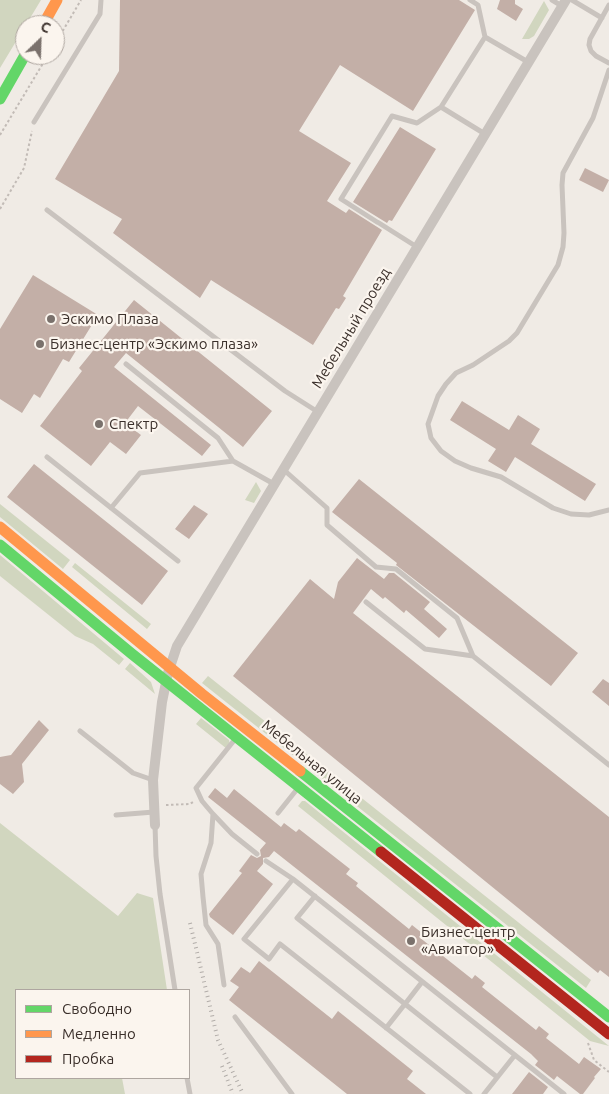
<!DOCTYPE html>
<meta charset="utf-8">
<style>
body{margin:0}
#map{position:relative;width:609px;height:1094px;overflow:hidden;background:#f0ebe5;font-family:Ubuntu,sans-serif}
canvas{display:block}
.legend{position:absolute;left:15px;top:989px;width:175px;height:90px;box-sizing:border-box;background:#fbf5ee;border:1px solid #aea6a0;margin:0;padding:6px 9px;list-style:none;font-size:15px;color:#3b302b}
.legend li{display:flex;align-items:center;gap:10px;height:25px}
.legend b{width:25px;border:1px solid #aea6a0}
.north{position:absolute;left:15px;top:15px;width:50px;height:50px;box-sizing:border-box;background:#fbf5ee;border:1px solid #aea6a0;border-radius:50%;rotate:24deg;font-size:14px;font-weight:700;line-height:20px;text-align:center;color:#3b302b}
.north::after{content:'';display:block;margin:auto;width:18px;height:22px;background:#7a716c;clip-path:polygon(50% 0,100% 100%,50% 72%,0 100%)}
</style>
<div id="map">
<canvas width="609" height="1094"></canvas>
<ul class="legend">
<li><b style="height:6px;background:#63d668"></b>Свободно</li>
<li><b style="height:6px;background:#ff974d"></b>Медленно</li>
<li><b style="height:6px;background:#b3261e"></b>Пробка</li>
</ul>
<div class="north">С</div>
</div>
<script>
const ctx = document.querySelector('canvas').getContext('2d');
ctx.lineJoin = 'round';
function fill(path, color) { ctx.fillStyle = color; ctx.fill(path, 'evenodd'); }
const poly = rows => new Path2D(rows.map(r => 'M' + r).join(''));
function trace(path, color, width, dash) { ctx.strokeStyle = color; ctx.lineWidth = width; ctx.lineCap = dash ? 'butt' : 'round'; ctx.setLineDash(dash || []); ctx.stroke(path); }
function label(font, color, halo, rows, align = 'center') {
  ctx.font = font + ' Ubuntu,sans-serif'; ctx.lineWidth = 4.5; ctx.setLineDash([]); ctx.textBaseline = 'middle'; ctx.strokeStyle = halo; ctx.fillStyle = color; for (const [text, x, y, turn = 0] of rows) {
    ctx.save(); ctx.translate(x, y); ctx.rotate((+turn || 0) * Math.PI / 180); ctx.textAlign = isNaN(turn) ? turn : align; if (halo) ctx.strokeText(text, 0, 0); ctx.fillText(text, 0, 0); ctx.restore();
  }
}
const green = poly([
 [0,0,41,0,0,68],
 [544,1,549,10,534,36,529,39,522,39],
 [256,482,261,491,254,503,245,500],
 [0,504,70,560,63,569,0,517],
 [0,555,124,659,119,665,93,644,75,636,0,576],
 [75,563,151,624,147,629,72,567],
 [130,663,151,682,155,694,125,669],
 [208,676,591,980,586,988,202,683],
 [201,718,229,740,230,745,227,749,196,724],
 [302,801,305,801,609,1046,590,1041,298,806],
 [0,823,118,916,137,893,153,898,167,990,16,990,16,1078,122,1078,125,1094,0,1094]
]);
const building = poly([
 [120,0,459,0,475,10,413,111,340,65,299,131,351,163,327,201,346,213,349,209,382,230,343,296,346,298,339,309,336,308,313,345,211,280,200,298,113,233,122,219,55,179,119,71],
 [500,0,515,0,515,4,523,9,516,21,497,9],
 [400,127,436,149,392,221,389,220,387,223,353,202],
 [585,168,609,180,603,192,579,180],
 [33,275,98,315,69,362,63,359,40,398,34,394,22,413,0,399,0,329],
 [134,300,272,411,243,447,126,353,114,367,211,445,202,456,138,406,125,423,141,435,126,454,110,442,91,466,40,426,82,371,79,368],
 [462,401,509,430,518,415,540,429,531,444,596,484,585,501,515,457,506,472,488,461,496,449,450,420],
 [34,464,168,571,142,605,7,497],
 [359,479,578,653,551,686,396,565,397,563,332,512],
 [194,505,208,514,189,539,175,529],
 [357,558,384,579,389,573,394,573,430,602,424,609,447,629,439,638,406,610,404,613,385,597,383,599,371,589,353,613,609,817,609,977,600,970,598,973,233,676,310,579,334,599,338,582],
 [603,679,609,683,609,706,592,692],
 [39,720,49,730,22,764,24,782,13,794,0,784,0,757,11,755],
 [215,788,227,798,234,789,281,827,284,823,296,832,299,829,350,869,346,874,358,883,356,886,409,929,412,925,422,933,419,937,472,979,475,975,485,983,482,987,536,1030,539,1026,549,1034,546,1038,579,1064,584,1057,601,1069,594,1077,595,1078,583,1094,580,1094,557,1076,554,1080,535,1065,538,1061,531,1054,274,851,269,857,263,858,263,864,257,871,273,884,233,935,210,917,209,914,242,873,239,871,251,855,257,858,261,856,260,850,266,843,208,797],
 [259,961,332,1019,338,1011,413,1071,407,1079,426,1094,347,1094,229,1000,239,987,230,981,241,967,250,973],
 [529,1072,548,1087,543,1094,512,1094]
]);
const path = poly([
 [55,44,81,0],
 [0,135,48,55],
 [0,209,24,168,32,131],
 [166,805,190,804,193,802],
 [588,1043,594,1060,609,1072]
]);
const lane = poly([
 [470,0,478,5,485,37],
 [552,0,562,6],
 [572,0,602,18],
 [609,5,590,39,589,45,591,51,596,56,609,63],
 [609,70,593,118,563,173,562,185,564,233,563,247,558,265,517,333,509,341,473,365,456,373,446,384,438,396,428,424,431,438,441,451,455,461,471,468,501,477,553,508,571,514,589,515,609,510],
 [34,122,100,14,101,0],
 [485,134,441,107,485,37,528,62],
 [47,210,285,391,318,412],
 [377,222,341,199,392,116,417,123,441,107],
 [379,223,417,247],
 [126,364,218,438,233,461,274,484],
 [47,457,178,561],
 [284,470,327,508,327,525,376,567,396,569,457,618,473,656,609,765],
 [111,508,140,473,233,461],
 [366,602,425,649,473,656],
 [80,731,133,773,153,780],
 [278,813,298,788],
 [213,814,232,834,257,854],
 [116,815,154,812],
 [155,825,156,856,160,894,175,990],
 [266,861,293,879,564,1094],
 [293,879,244,939,269,959,280,944,470,1094],
 [315,896,297,918,405,1004,422,982],
 [224,985,218,944,206,925,203,897,201,874,211,843,213,814,202,801,196,788,236,738],
 [235,1017,292,1094],
 [386,1028,405,1004,497,1077],
 [187,1078,190,1094],
 [484,1094,515,1055]
]);
const street = poly([
 [155,825,153,780,162,702,168,673,177,646,566,0]
]);
const fast = poly([
 [0,99,25,55],
 [0,545,132,654,381,852],
 [300,771,609,1017]
]);
const slow = poly([
 [43,25,57,0],
 [0,527,202,694,300,771]
]);
const jam = poly([
 [381,852,609,1034]
]);
const rail = poly([
 [190,923,218,1040,243,1094],
 [222,1066,233,1094]
]);
const markers = [
 [51,319,5,"#7a716c"],
 [40,344,5,"#7a716c"],
 [99,424,5,"#7a716c"],
 [411,941,5,"#7a716c"]
];
const poiNames = [
 ["Эскимо Плаза",61,319],
 ["Бизнес-центр «Эскимо плаза»",50,344],
 ["Спектр",109,424],
 ["Бизнес-центр",421,932],
 ["«Авиатор»",421,949]
];
const streetNames = [
 ["Мебельный проезд",351,328,-59],
 ["Мебельная улица",312,762,39]
];
fill(green, '#d1d6bf');
fill(building, '#c3afa7');
trace(path, '#c2bbb6', 2, [2.5, 2.5]);
trace(lane, '#c9c3be', 5);
trace(street, '#c9c3be', 10);
trace(fast, '#63d668', 11);
trace(slow, '#ff974d', 11);
trace(jam, '#b3261e', 11);
trace(rail, '#b1aca8', 4, [1, 4]);
for (const [x, y, r, color] of markers) { const dot = new Path2D(); dot.arc(x, y, r, 0, 2 * Math.PI); ctx.fillStyle = color; ctx.fill(dot); trace(dot, '#fbf5ee', 2); }
label('15px', '#3b302b', '#fbf5ee', poiNames, 'left');
label('15px', '#3b302b', '#fbf5ee', streetNames);
</script>
